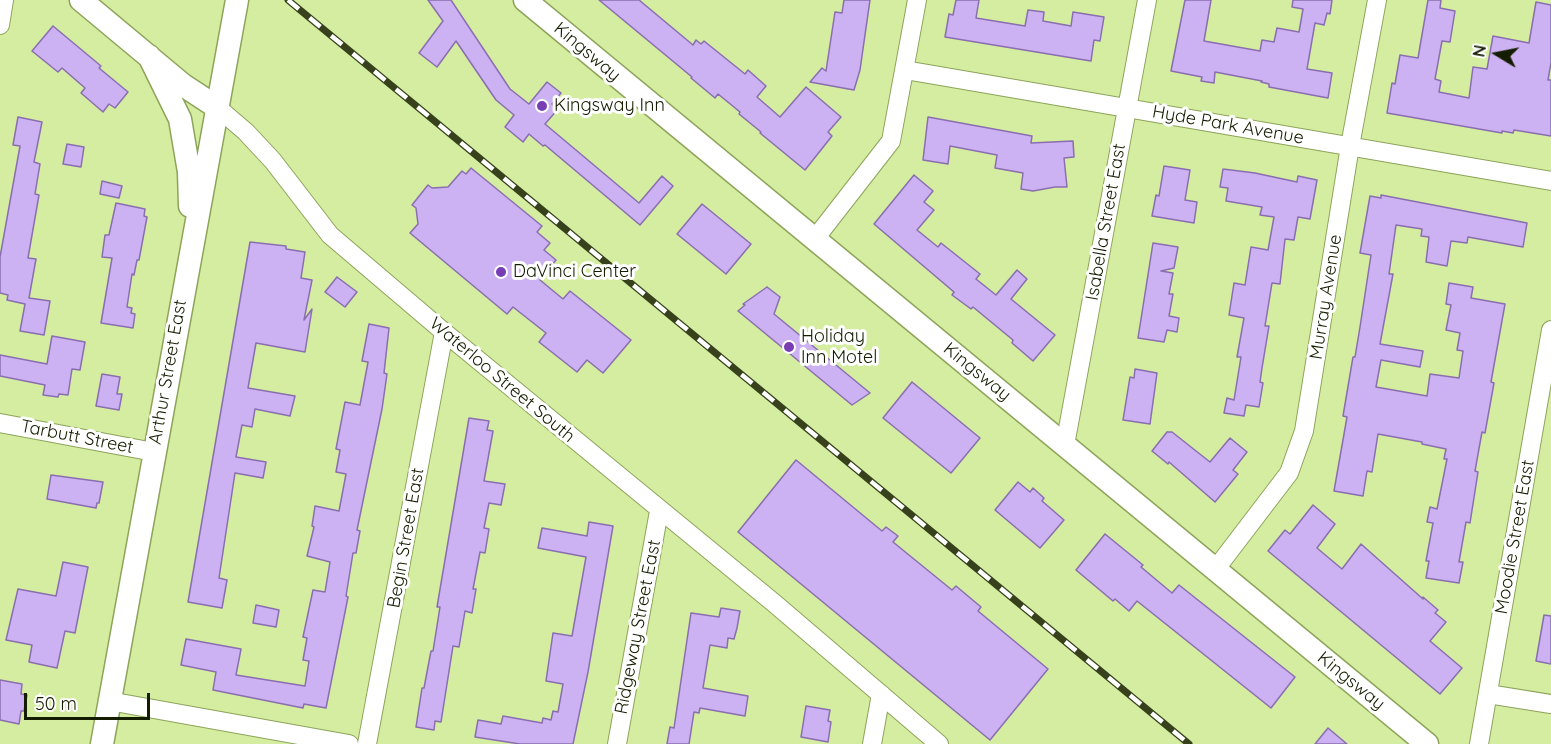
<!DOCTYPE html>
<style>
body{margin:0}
#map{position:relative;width:1551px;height:744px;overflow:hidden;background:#d4eda0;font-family:Quicksand,sans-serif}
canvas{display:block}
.north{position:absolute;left:1467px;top:24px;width:60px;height:60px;-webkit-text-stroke:4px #fff;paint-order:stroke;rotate:280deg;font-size:16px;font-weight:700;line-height:24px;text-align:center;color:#151d01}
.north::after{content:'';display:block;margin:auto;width:21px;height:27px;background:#151d01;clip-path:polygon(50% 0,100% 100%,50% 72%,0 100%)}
.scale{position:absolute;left:24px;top:693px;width:126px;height:27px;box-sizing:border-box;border:3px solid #151d01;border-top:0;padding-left:8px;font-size:18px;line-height:21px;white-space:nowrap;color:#151d01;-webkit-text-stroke:4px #fff;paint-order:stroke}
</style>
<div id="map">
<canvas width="1551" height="744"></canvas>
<div class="north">N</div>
<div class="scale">50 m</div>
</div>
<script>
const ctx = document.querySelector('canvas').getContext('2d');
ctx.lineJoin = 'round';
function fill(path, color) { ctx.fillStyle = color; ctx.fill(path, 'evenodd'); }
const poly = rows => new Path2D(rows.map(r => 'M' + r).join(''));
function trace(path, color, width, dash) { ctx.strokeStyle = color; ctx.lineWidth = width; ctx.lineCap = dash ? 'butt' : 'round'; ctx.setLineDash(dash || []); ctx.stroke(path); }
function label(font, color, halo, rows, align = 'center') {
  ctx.font = font + ' Quicksand,sans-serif'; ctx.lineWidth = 6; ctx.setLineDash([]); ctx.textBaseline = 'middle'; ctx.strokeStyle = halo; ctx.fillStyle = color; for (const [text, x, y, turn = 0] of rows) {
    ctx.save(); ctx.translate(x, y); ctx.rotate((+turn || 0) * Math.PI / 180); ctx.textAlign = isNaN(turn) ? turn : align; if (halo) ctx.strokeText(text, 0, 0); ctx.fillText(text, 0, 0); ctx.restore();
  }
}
const building = poly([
 [428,0,451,0,510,89,529,104,547,82,561,93,552,104,558,109,545,124,639,203,662,176,673,186,640,225,545,145,543,146,529,134,523,142,505,127,514,115,496,100,456,41,437,67,419,53,443,21,428,0],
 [599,0,639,0,693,45,696,40,701,44,704,41,745,74,748,70,766,86,757,97,780,117,806,87,841,117,828,132,832,136,805,170,760,133,761,132,739,114,740,112,718,94,715,98,691,78,692,77,599,0],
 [844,0,870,0,860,70,854,90,810,82,822,68,826,71,835,12,842,13,844,0],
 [956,0,979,0,976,18,1025,26,1028,10,1044,12,1043,21,1071,26,1073,12,1104,17,1100,41,1094,40,1091,61,945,37,949,14,953,15,956,0],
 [1185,0,1211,0,1204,41,1260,51,1262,40,1274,42,1277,28,1299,32,1303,9,1292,7,1293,0,1332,0,1330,14,1327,13,1324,25,1315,23,1307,69,1332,73,1328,98,1269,87,1269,84,1261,82,1262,81,1215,72,1214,83,1201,81,1202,77,1171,71,1185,0],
 [1428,0,1441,0,1440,8,1455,11,1450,42,1442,41,1435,79,1441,81,1439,92,1469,98,1473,67,1487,69,1493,36,1529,43,1536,2,1551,5,1551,63,1548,80,1551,80,1551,136,1514,130,1513,133,1502,131,1502,133,1387,113,1392,83,1395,84,1400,55,1418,58,1428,0],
 [53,26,101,66,99,68,128,92,115,108,109,104,103,112,81,93,85,88,62,68,58,72,32,51,53,26],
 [18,117,42,122,34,162,40,164,35,194,39,195,28,258,36,259,29,298,50,301,44,335,20,331,25,304,7,300,8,295,0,293,0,257,20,146,13,145,18,117],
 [928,117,1032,136,1031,143,1073,141,1074,157,1064,158,1067,187,1055,187,1033,191,1021,189,1023,173,995,168,997,155,950,146,948,164,923,160,928,117],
 [67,144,84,147,81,167,63,164,67,144],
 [1164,166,1190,170,1185,200,1197,202,1194,223,1152,216,1156,195,1159,196,1164,166],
 [471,168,542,226,537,232,550,243,544,250,556,260,540,280,563,299,570,291,631,340,603,373,587,360,577,372,539,342,546,333,513,307,507,314,410,233,418,224,416,208,412,205,428,185,432,188,448,187,462,171,466,174,471,168],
 [1223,169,1255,173,1297,182,1298,176,1317,180,1310,219,1298,217,1294,240,1285,239,1280,284,1272,283,1265,326,1269,326,1262,368,1260,382,1263,383,1259,407,1246,405,1244,416,1224,413,1227,398,1234,400,1241,357,1237,357,1244,318,1229,315,1234,283,1245,285,1251,247,1268,250,1274,217,1260,215,1262,207,1226,201,1228,188,1220,187,1223,169],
 [914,175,933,191,924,202,934,210,917,230,938,247,941,243,980,274,976,279,996,295,1017,270,1027,279,1011,299,1055,335,1033,361,1012,343,1013,340,973,307,971,309,952,295,954,292,874,224,914,175],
 [102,181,122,186,119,198,100,194,102,181],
 [1381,195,1527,223,1523,247,1468,237,1467,243,1451,241,1447,266,1426,262,1429,237,1421,236,1422,229,1396,225,1389,274,1393,274,1380,344,1423,351,1420,367,1381,360,1376,387,1427,396,1430,374,1459,378,1463,351,1457,350,1460,333,1446,330,1451,305,1446,304,1449,283,1473,287,1471,298,1505,304,1491,382,1494,383,1485,433,1482,432,1475,471,1478,472,1470,523,1466,522,1459,562,1463,562,1459,583,1426,578,1429,561,1426,561,1433,523,1427,522,1430,507,1437,509,1447,459,1444,459,1446,449,1422,444,1422,442,1378,434,1372,472,1367,471,1363,496,1334,491,1347,417,1343,416,1353,357,1355,357,1360,327,1371,255,1360,253,1370,196,1381,198,1381,195],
 [116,203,145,209,144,216,147,217,139,260,137,260,134,275,132,274,127,307,132,308,131,313,135,314,133,328,101,323,112,258,102,257,105,235,109,235,116,203],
 [702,204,751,244,726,274,677,234,702,204],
 [250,242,286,246,286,249,305,252,301,278,312,280,304,320,312,309,305,352,256,343,248,388,295,396,290,416,255,409,252,427,242,425,236,457,266,462,263,478,235,473,219,578,227,580,222,608,188,602,250,242],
 [1153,243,1178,247,1174,268,1161,271,1173,273,1169,294,1173,294,1169,316,1179,318,1177,332,1167,330,1164,342,1138,338,1153,243],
 [337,277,357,292,345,307,325,292,337,277],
 [767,287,780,297,774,314,870,393,852,405,738,311,745,305,743,304,767,287],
 [369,324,389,328,384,373,387,374,382,409,357,530,360,531,356,553,353,553,346,596,348,597,326,708,304,704,303,708,213,690,216,672,181,665,186,639,241,649,236,675,305,686,309,661,303,660,307,638,303,637,313,590,325,592,330,562,307,556,314,527,312,526,315,506,339,511,346,474,336,472,340,450,336,449,345,402,360,405,368,362,362,361,369,324],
 [52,336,85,342,80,370,72,369,68,395,59,394,58,397,43,395,45,385,0,376,0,355,47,364,52,336],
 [1135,369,1157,373,1150,424,1123,420,1130,377,1134,378,1135,369],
 [102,374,120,377,117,394,122,394,119,410,96,406,102,374],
 [912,382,980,438,951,473,883,418,912,382],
 [469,418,489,421,487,430,493,431,484,481,505,484,501,505,489,503,484,528,489,529,485,553,480,552,473,589,476,589,472,613,465,611,459,647,453,646,441,722,435,721,434,730,416,727,422,688,424,688,431,651,433,651,440,607,437,607,469,418],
 [1167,432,1172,432,1210,462,1230,438,1247,452,1233,470,1238,474,1215,502,1169,462,1168,464,1152,451,1167,432],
 [796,460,882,531,886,527,898,536,893,542,952,590,956,586,981,607,978,611,1048,669,990,740,738,532,796,460],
 [51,475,103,482,99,503,97,503,96,508,47,499,51,475],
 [1018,482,1030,492,1033,488,1044,498,1042,501,1064,520,1040,548,995,510,1018,482],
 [1313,505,1335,524,1317,548,1342,569,1361,544,1423,599,1423,597,1438,610,1435,613,1446,622,1430,641,1462,668,1440,694,1268,551,1285,530,1290,534,1313,505],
 [589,522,613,526,588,672,573,744,520,744,475,737,478,720,501,724,503,716,542,723,543,718,551,720,553,711,558,712,563,684,546,681,553,633,572,636,586,557,538,548,542,528,587,536,589,522],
 [1105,534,1143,565,1141,567,1172,593,1179,585,1295,677,1271,708,1137,601,1129,611,1115,599,1113,601,1076,570,1105,534],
 [63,562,88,567,75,633,65,631,57,668,29,662,32,645,6,640,18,589,56,596,63,562],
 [256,605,279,610,276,627,253,623,256,605],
 [721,608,740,611,737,628,734,639,728,638,727,648,710,645,703,688,748,696,745,716,700,708,699,713,694,712,689,744,667,744,670,727,674,728,691,613,719,617,721,608],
 [1544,615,1551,616,1551,664,1536,661,1544,615],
 [0,680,22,684,21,694,27,695,24,711,21,711,19,724,0,720,0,680],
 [806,706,830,710,828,721,831,722,828,742,801,737,806,706],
 [1328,728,1347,744,1315,744,1328,728]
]);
const minor = poly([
 [0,25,4,0],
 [905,70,1551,181],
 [218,108,246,132,273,161,330,235,444,332,774,603,939,744],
 [814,240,891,141,917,0],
 [0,423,154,452],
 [1065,445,1147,0],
 [1215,570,1289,473,1304,431,1350,146,1377,0],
 [1488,694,1551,704],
 [109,701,349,744],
 [367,744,444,332],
 [617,744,659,511],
 [872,744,881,694],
 [1479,744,1551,330]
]);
const major = poly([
 [81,0,183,85,218,108],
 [525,0,1427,744],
 [149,56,180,119,189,172,190,206],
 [102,744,237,0]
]);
const rail = poly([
 [288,0,1189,744]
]);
const markers = [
 [542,106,6,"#783db3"],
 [501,272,6,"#783db3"],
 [789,347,6,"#783db3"]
];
const streetNames = [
 ["Kingsway",587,52,40],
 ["Hyde Park Avenue",1228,125,10],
 ["Isabella Street East",1106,222,-80],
 ["Murray Avenue",1326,297,-81],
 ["Arthur Street East",168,372,-80],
 ["Kingsway",977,372,39],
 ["Waterloo Street South",502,380,40],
 ["Tarbutt Street",77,437,11],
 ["Moodie Street East",1515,537,-80],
 ["Begin Street East",406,538,-80],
 ["Ridgeway Street East",638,627,-79],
 ["Kingsway",1351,681,39]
];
const poiNames = [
 ["Kingsway Inn",554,106],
 ["DaVinci Center",513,272],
 ["Holiday",801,337],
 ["Inn Motel",801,358]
];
fill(building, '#ccb2f2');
trace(building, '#8a6eb0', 1.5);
trace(minor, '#8da45a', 20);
trace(major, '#8da45a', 25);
trace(minor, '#fff', 18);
trace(major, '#fff', 22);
trace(rail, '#37421d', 7);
trace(rail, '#fff', 4.5, [14]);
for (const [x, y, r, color] of markers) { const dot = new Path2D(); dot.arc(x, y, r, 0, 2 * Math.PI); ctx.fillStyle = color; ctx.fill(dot); trace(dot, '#fff', 2); }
label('18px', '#151d01', '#fff', streetNames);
label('18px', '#151d01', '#fff', poiNames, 'left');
</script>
